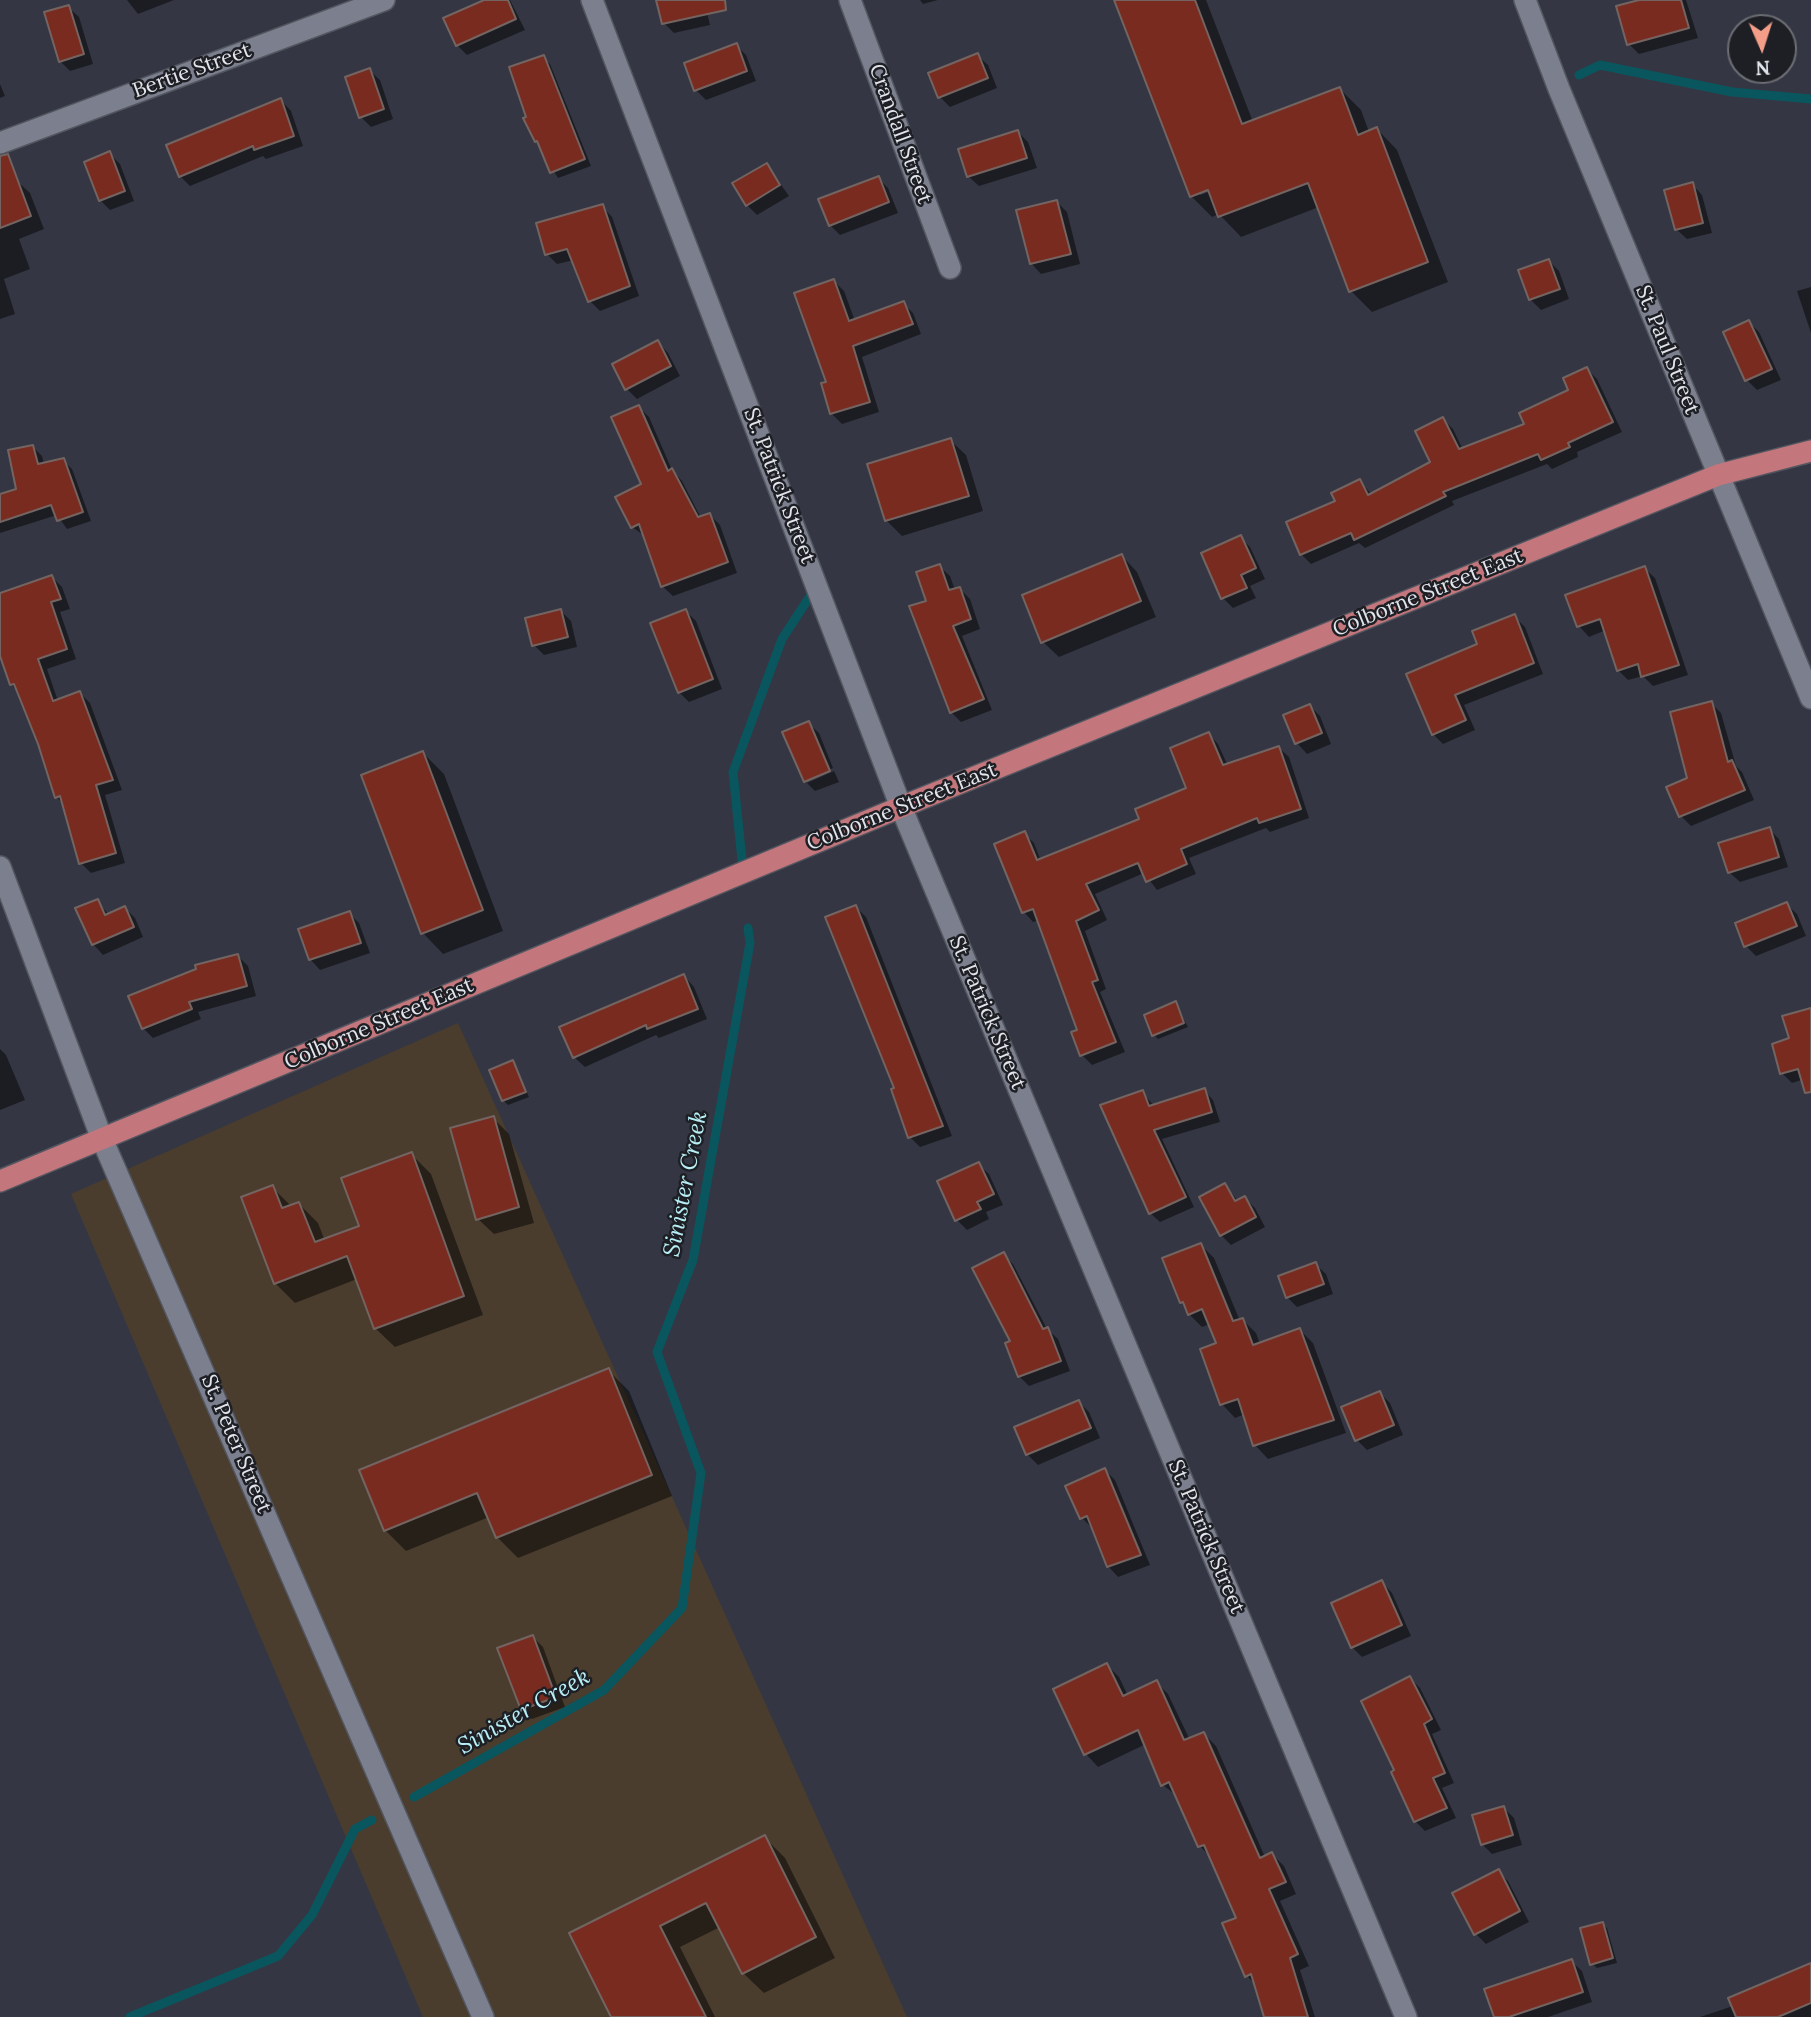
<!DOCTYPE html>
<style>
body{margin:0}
#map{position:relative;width:1811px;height:2017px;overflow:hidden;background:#343743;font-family:Lora,serif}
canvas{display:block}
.north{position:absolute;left:1727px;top:14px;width:70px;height:70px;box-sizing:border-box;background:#1d1f24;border:2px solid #6c6e74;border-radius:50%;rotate:177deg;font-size:19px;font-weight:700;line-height:28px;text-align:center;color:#e2e5ec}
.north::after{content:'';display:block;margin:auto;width:24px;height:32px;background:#f49e89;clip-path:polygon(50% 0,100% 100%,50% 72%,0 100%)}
</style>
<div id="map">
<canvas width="1811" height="2017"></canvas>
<div class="north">N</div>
</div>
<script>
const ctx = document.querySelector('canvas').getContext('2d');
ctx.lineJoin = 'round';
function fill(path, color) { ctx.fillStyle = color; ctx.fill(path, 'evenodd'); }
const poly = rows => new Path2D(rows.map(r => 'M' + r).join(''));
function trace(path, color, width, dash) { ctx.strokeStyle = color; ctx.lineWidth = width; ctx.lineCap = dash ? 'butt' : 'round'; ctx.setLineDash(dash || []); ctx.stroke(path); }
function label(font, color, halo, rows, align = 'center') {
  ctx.font = font + ' Lora,serif'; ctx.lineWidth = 5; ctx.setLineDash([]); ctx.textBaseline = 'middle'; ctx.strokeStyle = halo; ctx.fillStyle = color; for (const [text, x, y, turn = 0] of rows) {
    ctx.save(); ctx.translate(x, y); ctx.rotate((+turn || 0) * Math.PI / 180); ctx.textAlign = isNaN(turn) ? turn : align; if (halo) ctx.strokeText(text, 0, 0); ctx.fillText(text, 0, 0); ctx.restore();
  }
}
const industrial = poly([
 [458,1023,907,2017,423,2017,71,1194]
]);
const shadow = poly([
 [127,0,174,0,138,14],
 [488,0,510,0,525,30,467,55,457,45],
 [658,0,704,0,710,25,674,33,664,23],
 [920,0,938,0,923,4],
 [1116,0,1206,0,1253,122,1340,89,1361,110,1369,132,1377,129,1397,150,1448,282,1372,312,1351,291,1319,207,1241,237,1219,214,1212,217,1191,196],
 [1217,189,1200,195,1200,191],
 [1645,0,1686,0,1698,38,1639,54,1629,44],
 [68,7,79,17,93,64,70,71,60,61],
 [736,45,746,55,756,81,706,100,696,90],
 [977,55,988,65,997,88,950,107,940,97],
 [543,57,550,64,591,166,558,178,536,141],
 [369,70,380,80,393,119,371,127,361,117],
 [0,84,5,96,0,98],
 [281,100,291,111,303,146,266,159,263,156,190,186,180,176],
 [1018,132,1028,142,1037,168,979,186,968,176],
 [110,154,120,164,134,201,110,210,100,200],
 [767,165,789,196,757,215,747,205],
 [878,178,888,188,898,213,840,235,830,225],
 [16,180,30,193,44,229,19,239,30,269,4,279,15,314,0,319,0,186],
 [1692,184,1702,195,1712,233,1687,239,1676,229],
 [1057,202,1067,212,1080,264,1041,274,1031,263],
 [602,206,612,217,639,296,600,311,590,301,574,260,557,264,547,254],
 [1549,261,1559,271,1569,299,1541,310,1531,300,1520,271],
 [834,281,844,291,855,321,903,303,913,313,921,334,862,357,879,412,842,424,832,414,828,383],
 [1811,287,1811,333,1797,291],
 [1749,322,1759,332,1781,380,1757,390,1747,380,1725,332],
 [658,342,668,353,680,376,637,399,627,389],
 [1587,369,1597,379,1622,432,1577,452,1578,457,1552,469,1547,464,1452,501,1454,505,1365,548,1359,543,1311,564,1301,554,1337,502,1360,481,1372,495,1432,463,1443,419,1453,429,1463,450,1526,425,1571,391],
 [639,407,649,417,672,470,682,481,701,518,710,515,720,525,737,573,673,596,662,586,645,536,632,527,643,485],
 [950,440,966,455,983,511,902,536,886,520],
 [33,447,42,456,44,464,63,460,72,469,91,521,67,529,57,515,0,533,0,496,18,490],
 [1240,537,1250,547,1265,579,1250,586,1256,598,1233,608,1223,598],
 [1122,556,1137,572,1156,617,1059,657,1043,642],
 [939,566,950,576,955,590,960,589,970,599,980,629,962,636,992,710,961,722,951,712,928,602],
 [1644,568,1655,578,1688,675,1653,686,1643,676,1628,680,1618,670,1606,630,1589,637,1579,626,1568,596],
 [52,577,62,587,70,609,60,612,76,659,47,669,58,701,80,693,90,703,122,790,105,795,125,863,91,873,81,863,64,804,56,797,40,743,19,692,11,684,0,651,0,595],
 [561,611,571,621,577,647,544,655,534,645],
 [686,611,696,621,722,689,689,702,679,692],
 [1514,616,1525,627,1543,674,1464,705,1475,730,1443,744,1433,734,1479,645],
 [1711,703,1721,713,1736,766,1742,772,1754,800,1691,826,1681,816],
 [1310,706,1320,716,1331,744,1307,754,1297,743,1285,716],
 [808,723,819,733,833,768,807,779,807,783,834,771,839,782,815,791,805,781],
 [1209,734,1218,744,1228,766,1279,748,1289,757,1309,818,1270,832,1266,828,1189,858,1196,874,1157,890,1144,873,1095,894,1107,920,1085,931,1106,989,1100,992,1125,1052,1092,1065,1082,1055,1073,1033,1079,1031,1039,920,1033,922,1024,912,996,845,1024,833,1034,843,1041,861,1141,820,1188,788],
 [423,753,444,774,503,931,443,954,423,933],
 [1769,829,1779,839,1788,867,1740,882,1729,872],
 [97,901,109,915,125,908,135,918,143,937,103,955,93,944],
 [1786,904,1797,914,1806,936,1756,956,1746,946],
 [856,907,866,917,952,1136,920,1147,910,1137,896,1089],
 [349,913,359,923,370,953,320,970,310,959],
 [238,956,248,966,256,996,198,1012,201,1019,153,1038,143,1028],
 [684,976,694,987,707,1019,659,1038,656,1035,585,1067,574,1057],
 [1175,1004,1188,1027,1158,1039,1154,1035],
 [1811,1010,1811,1077,1792,1083,1782,1073,1791,1040],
 [0,1049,6,1055,25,1100,0,1110],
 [513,1062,529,1097,508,1105,503,1100],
 [1204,1090,1213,1100,1220,1122,1162,1139,1194,1207,1160,1222,1150,1213,1142,1092,1154,1106],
 [493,1118,509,1134,534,1223,494,1234,478,1219],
 [411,1154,431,1174,483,1315,395,1347,375,1328,357,1279,295,1303,275,1283,272,1187,291,1206,299,1204,318,1223,325,1241,361,1227],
 [978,1164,989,1174,1003,1205,986,1212,989,1219,967,1230,956,1219],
 [1225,1185,1238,1201,1245,1198,1255,1208,1265,1227,1231,1245,1221,1235],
 [1201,1245,1214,1258,1240,1321,1243,1320,1256,1333,1260,1344,1300,1330,1313,1343,1346,1433,1268,1459,1255,1445,1245,1414,1235,1418,1222,1404,1218,1344,1210,1324,1202,1327,1189,1314],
 [1003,1254,1013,1264,1047,1329,1058,1339,1070,1371,1029,1386,1019,1376,1012,1342],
 [1315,1264,1326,1274,1333,1294,1297,1307,1287,1297],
 [608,1370,629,1391,672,1496,518,1558,497,1537,489,1517,406,1551,385,1530],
 [1380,1393,1390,1403,1403,1435,1367,1450,1357,1440],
 [1079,1402,1089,1412,1100,1438,1038,1465,1027,1454,1016,1428],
 [1105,1470,1115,1480,1150,1565,1118,1577,1108,1566,1092,1528,1082,1518],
 [1382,1582,1392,1593,1411,1636,1362,1657,1352,1647],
 [533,1637,543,1647,565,1707,532,1719,522,1709],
 [1107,1665,1119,1677,1128,1696,1156,1682,1168,1694,1190,1740,1204,1734,1216,1746,1265,1857,1272,1854,1284,1866,1296,1894,1280,1901,1309,1966,1300,1970,1315,2017,1266,2017,1256,1985,1247,1976,1238,1919,1211,1858,1200,1846,1177,1796,1163,1785,1146,1744,1098,1767,1086,1754,1055,1690],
 [1410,1678,1420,1688,1441,1730,1432,1734,1454,1783,1442,1788,1456,1818,1425,1831,1415,1821,1397,1771],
 [1504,1808,1514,1818,1522,1845,1492,1854,1482,1844],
 [764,1837,785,1858,835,1958,764,1993,743,1973,720,1927,680,1947,715,2017,613,2017,571,1934],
 [1498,1871,1508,1881,1529,1922,1486,1944,1476,1934,1455,1894],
 [1602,1924,1607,1928,1617,1963,1597,1968,1592,1964],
 [1571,1961,1582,1971,1592,2002,1548,2017,1496,2017],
 [1811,1965,1811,2017,1700,2017,1733,2006]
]);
const stream = poly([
 [1579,75,1600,65,1732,92,1811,99],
 [743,870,733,772,782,639,814,590],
 [414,1797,604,1690,682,1608,701,1473,657,1352,693,1260,750,943,748,928],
 [130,2017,278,1956,312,1915,355,1829,372,1820]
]);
const building = poly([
 [484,0,508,0,516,19,456,46,443,18,484,0],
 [656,0,725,0,726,10,662,24,656,0],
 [1114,0,1195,0,1242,124,1340,87,1358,135,1377,127,1428,262,1349,292,1308,183,1218,217,1208,190,1190,197,1114,0],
 [1639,0,1681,0,1689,28,1627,45,1616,6,1639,0],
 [69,5,84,54,59,62,44,12,69,5],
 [737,43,747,71,694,91,684,63,737,43],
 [978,53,988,78,938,98,928,73,978,53],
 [544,55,585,159,550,173,537,141,535,142,523,118,526,117,509,67,544,55],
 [370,68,384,109,359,118,345,77,370,68],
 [281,98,294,136,254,150,253,146,179,177,166,145,281,98],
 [1018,130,1027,158,967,177,958,149,1018,130],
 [110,151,125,191,99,201,84,162,110,151],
 [8,154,31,216,0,228,0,156,8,154],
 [767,163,780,185,746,206,732,183,767,163],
 [879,176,889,202,829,226,818,199,879,176],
 [1693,182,1703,223,1675,230,1664,190,1693,182],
 [1057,200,1071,254,1030,264,1016,210,1057,200],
 [603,204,630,286,588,302,567,249,545,255,536,223,603,204],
 [1549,259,1560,289,1529,300,1518,270,1549,259],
 [834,279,849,321,904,301,913,324,853,346,870,402,830,414,821,383,826,382,794,293,834,279],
 [1749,320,1772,369,1745,381,1723,332,1749,320],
 [658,340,671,366,625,390,612,364,658,340],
 [1587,367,1613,422,1568,443,1570,447,1541,460,1538,454,1443,492,1446,496,1354,540,1351,533,1300,555,1286,522,1335,501,1331,493,1360,479,1368,495,1430,462,1415,431,1443,417,1459,449,1524,424,1519,413,1568,390,1563,378,1587,367],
 [639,405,668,471,672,468,698,517,710,513,728,562,661,587,639,524,631,528,615,497,641,484,611,417,639,405],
 [951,438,969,496,885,521,867,464,951,438],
 [33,445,38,464,64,458,83,512,57,521,51,505,0,522,0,494,16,489,8,450,33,445],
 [1241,535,1256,568,1241,575,1247,588,1221,599,1201,553,1241,535],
 [1122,554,1141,601,1041,643,1022,595,1122,554],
 [940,564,949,590,960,587,971,619,953,626,984,699,950,713,909,606,926,601,916,572,940,564],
 [1645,566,1679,665,1641,677,1638,664,1617,671,1600,619,1577,627,1565,595,1645,566],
 [52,575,61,599,51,602,67,649,38,659,53,701,80,691,113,780,96,785,116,853,79,864,60,796,55,798,38,744,14,684,10,685,0,656,0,593,52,575],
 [561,609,568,637,532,646,525,618,561,609],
 [686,609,713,679,678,693,650,623,686,609],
 [1515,614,1534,663,1455,695,1466,720,1432,735,1406,674,1477,644,1472,631,1515,614],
 [1712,701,1728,762,1732,760,1745,790,1679,817,1666,787,1687,778,1670,712,1712,701],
 [1310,704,1322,733,1295,744,1283,715,1310,704],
 [809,721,830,771,804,782,782,732,809,721],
 [1209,732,1223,765,1279,746,1301,809,1259,823,1257,818,1181,849,1187,864,1146,882,1138,863,1086,884,1099,910,1076,921,1098,980,1092,982,1116,1042,1080,1056,1071,1032,1077,1030,1033,909,1022,913,994,844,1025,831,1037,860,1139,819,1135,809,1186,788,1170,748,1209,732],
 [423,751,483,910,421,934,361,775,423,751],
 [1770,827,1779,857,1728,873,1718,843,1770,827],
 [98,899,105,915,125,906,134,927,92,945,75,908,98,899],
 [1787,902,1797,926,1744,947,1735,923,1787,902],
 [856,905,943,1126,908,1138,891,1089,894,1088,825,917,856,905],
 [350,911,361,943,309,960,298,929,350,911],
 [238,954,247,986,189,1002,192,1009,142,1029,128,996,196,969,195,965,238,954],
 [684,974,698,1009,647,1029,646,1025,573,1058,559,1027,684,974],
 [1176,1001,1184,1023,1152,1036,1144,1015,1176,1001],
 [1811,1008,1811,1092,1805,1093,1798,1069,1780,1074,1772,1044,1789,1038,1782,1016,1811,1008],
 [513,1060,526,1092,502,1101,489,1070,513,1060],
 [1205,1088,1212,1112,1154,1130,1186,1197,1149,1214,1100,1105,1143,1090,1149,1106,1205,1088],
 [494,1116,519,1207,476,1220,450,1128,494,1116],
 [412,1152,464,1296,374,1329,347,1256,274,1284,241,1197,273,1185,282,1208,299,1202,315,1242,359,1226,341,1178,412,1152],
 [979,1162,994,1194,977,1202,981,1209,955,1221,937,1181,979,1162],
 [1225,1183,1235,1201,1245,1196,1256,1217,1220,1236,1199,1197,1225,1183],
 [1201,1243,1233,1321,1243,1318,1253,1345,1300,1328,1334,1420,1253,1446,1238,1399,1220,1405,1200,1349,1216,1343,1202,1309,1188,1315,1183,1302,1180,1303,1162,1258,1201,1243],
 [1004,1252,1043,1329,1048,1327,1061,1361,1018,1377,1005,1343,1010,1341,972,1268,1004,1252],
 [1316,1262,1324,1284,1286,1298,1278,1276,1316,1262],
 [609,1368,652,1475,496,1538,477,1493,384,1531,359,1470,609,1368],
 [1380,1391,1394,1425,1355,1441,1341,1407,1380,1391],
 [1079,1400,1091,1428,1026,1455,1014,1427,1079,1400],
 [1105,1468,1141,1555,1107,1567,1087,1516,1080,1519,1065,1486,1105,1468],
 [1382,1580,1402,1625,1351,1648,1331,1603,1382,1580],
 [533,1635,556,1697,521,1710,497,1648,533,1635],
 [1107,1663,1123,1696,1157,1680,1184,1740,1204,1732,1260,1858,1272,1852,1286,1882,1269,1889,1298,1954,1290,1958,1308,2017,1264,2017,1251,1974,1245,1977,1222,1923,1236,1918,1204,1845,1198,1847,1169,1782,1161,1786,1138,1730,1084,1755,1053,1689,1107,1663],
 [1410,1676,1432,1719,1424,1724,1445,1773,1433,1778,1447,1808,1414,1822,1391,1772,1394,1770,1361,1701,1410,1676],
 [1504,1806,1513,1835,1481,1845,1472,1815,1504,1806],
 [765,1835,816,1937,742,1974,706,1903,660,1926,706,2017,611,2017,569,1933,765,1835],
 [1499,1869,1520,1911,1474,1935,1452,1893,1499,1869],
 [1603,1922,1613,1958,1590,1965,1580,1928,1603,1922],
 [1572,1959,1583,1992,1509,2017,1494,2017,1484,1989,1572,1959],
 [1811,1963,1811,2003,1778,2017,1736,2017,1728,1998,1811,1963]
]);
const minor = poly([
 [592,0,901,807,1406,2017],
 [850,0,950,268],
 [1525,0,1559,89,1811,698],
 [0,143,384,0],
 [0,867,102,1139,483,2017]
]);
const major = poly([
 [0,1181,901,807,1718,475,1811,451]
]);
const streetNames = [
 ["Bertie Street",192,71,-20],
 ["Crandall Street",900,134,70],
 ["St. Paul Street",1667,350,68],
 ["St. Patrick Street",779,486,69],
 ["Colborne Street East",1428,593,-22],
 ["Colborne Street East",902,807,-22],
 ["St. Patrick Street",987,1013,67],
 ["Colborne Street East",379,1024,-23],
 ["St. Peter Street",236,1444,67],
 ["St. Patrick Street",1206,1537,67]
];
const waterNames = [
 ["Sinister Creek",686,1184,-79],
 ["Sinister Creek",524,1712,-30]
];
fill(industrial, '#4a3d2e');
fill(shadow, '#0007');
trace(stream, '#0a565e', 9);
fill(building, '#792b20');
trace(building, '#746461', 2);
trace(minor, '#535660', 24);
trace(major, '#535660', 24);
trace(minor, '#7c808e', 21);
trace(major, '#c3767b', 21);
label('21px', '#e2e5ec', '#1d1f24', streetNames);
label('italic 23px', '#b8eff7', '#1d1f24', waterNames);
</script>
